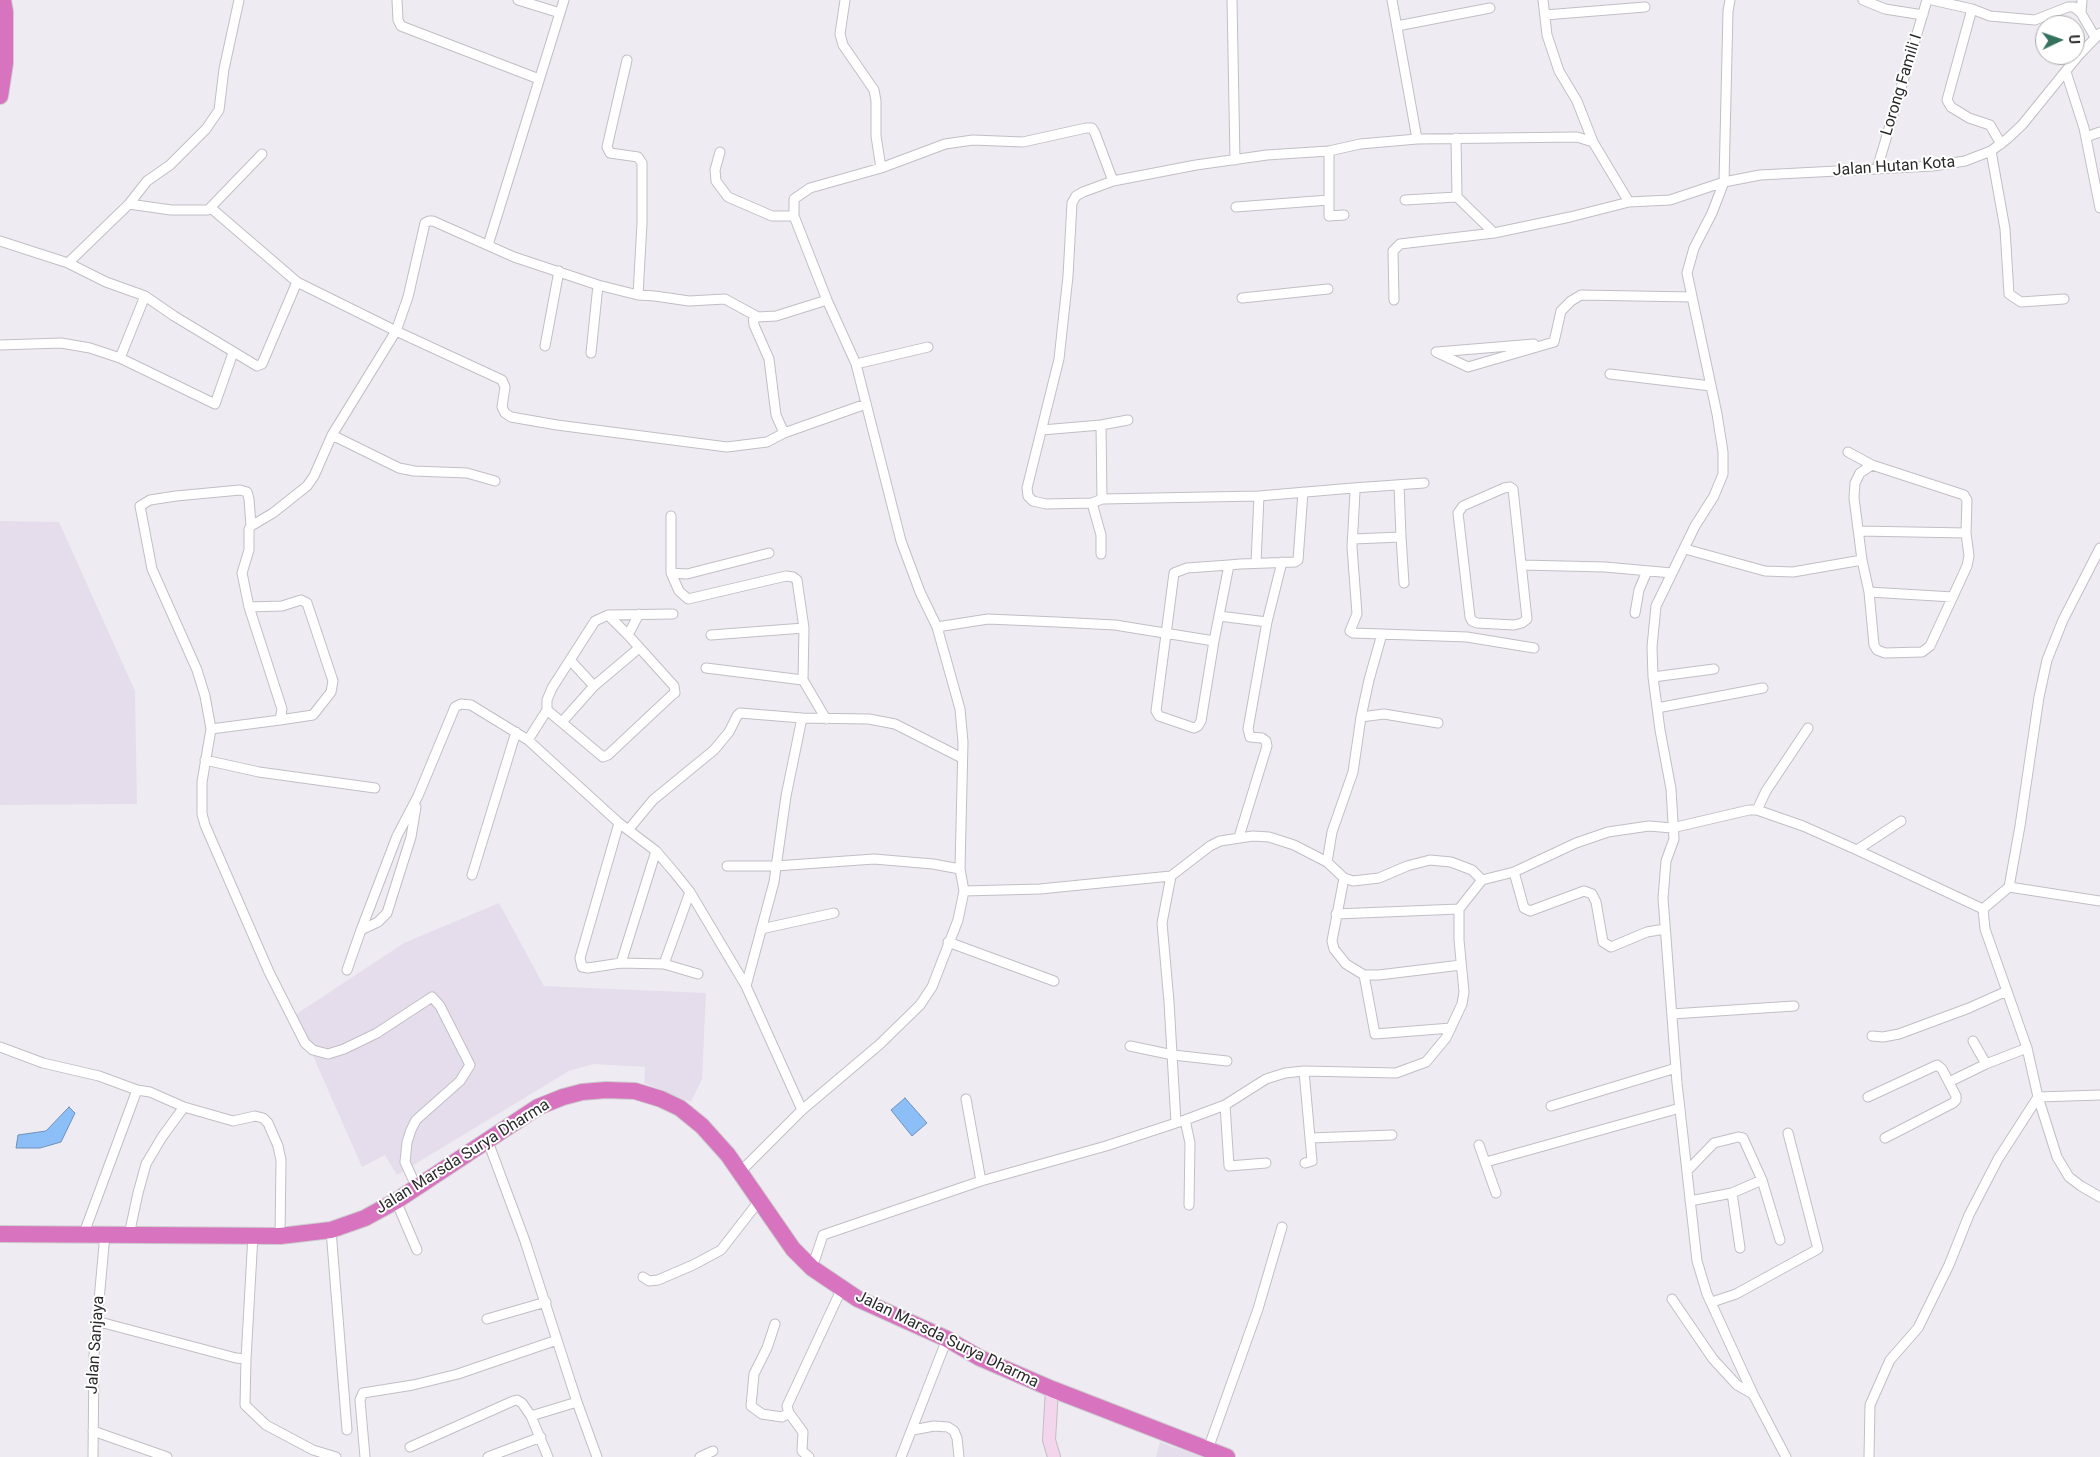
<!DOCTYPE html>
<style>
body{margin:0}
#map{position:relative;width:2100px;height:1457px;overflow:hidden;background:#efebf2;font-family:Roboto,sans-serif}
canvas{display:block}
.north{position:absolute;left:2035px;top:15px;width:50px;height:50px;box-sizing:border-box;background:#fff;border:1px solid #aaa9aa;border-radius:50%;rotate:87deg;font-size:14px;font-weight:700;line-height:20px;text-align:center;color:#2a292b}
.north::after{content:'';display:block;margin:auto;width:18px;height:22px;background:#35725e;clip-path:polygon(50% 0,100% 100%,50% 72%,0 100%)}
</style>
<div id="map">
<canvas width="2100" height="1457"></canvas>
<div class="north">U</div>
</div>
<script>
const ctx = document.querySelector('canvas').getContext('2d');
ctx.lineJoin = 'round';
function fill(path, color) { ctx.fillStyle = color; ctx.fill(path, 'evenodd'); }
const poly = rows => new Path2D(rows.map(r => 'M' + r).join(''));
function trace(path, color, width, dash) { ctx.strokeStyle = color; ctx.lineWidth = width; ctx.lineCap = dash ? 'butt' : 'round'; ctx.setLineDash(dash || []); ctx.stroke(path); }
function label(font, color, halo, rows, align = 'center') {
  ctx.font = font + ' Roboto,sans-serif'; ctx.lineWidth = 4; ctx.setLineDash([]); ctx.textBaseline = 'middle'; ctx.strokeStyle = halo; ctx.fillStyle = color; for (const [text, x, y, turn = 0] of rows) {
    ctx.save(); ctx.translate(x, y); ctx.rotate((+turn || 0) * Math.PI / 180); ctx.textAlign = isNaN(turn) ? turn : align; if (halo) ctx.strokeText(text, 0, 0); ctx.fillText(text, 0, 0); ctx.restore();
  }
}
const built = poly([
 [0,521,59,522,135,691,137,804,0,805],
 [499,903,544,986,706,993,702,1079,691,1102,644,1083,645,1067,593,1064,569,1071,397,1175,385,1155,362,1167,295,1015,404,943],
 [1160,1442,1202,1457,1156,1457]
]);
const water = poly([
 [905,1098,927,1123,912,1136,891,1110,905,1098],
 [69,1107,75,1113,61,1142,40,1148,16,1148,18,1135,46,1131,69,1107]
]);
const street = poly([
 [397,0,398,20,401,26,539,79],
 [518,0,560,13],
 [845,0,840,34,843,45,874,90,876,101,876,136,881,168],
 [1232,0,1235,160],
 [1392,0,1417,139],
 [1543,0,1547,35,1559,71,1577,101,1593,142],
 [1730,0,1728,11,1724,182,1712,213,1694,248,1687,273,1717,414,1723,452,1723,474,1714,496,1695,526,1656,606,1652,647,1653,677,1660,730,1671,789,1674,839,1666,861,1663,898,1677,1083,1697,1261,1707,1294,1753,1394,1786,1457],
 [1863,0,1885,9,1923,15],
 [1932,0,1972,9,1990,16,2035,20,2068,7,2074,7,2081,13,2095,37],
 [1972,9,1947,100,1951,107,1969,118,1990,125,2001,144],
 [2081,13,2082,0],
 [1545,15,1645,7],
 [1397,26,1490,8],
 [627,60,607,147,610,153,638,157,642,163,642,223,638,295],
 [2066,72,2084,128,2100,208],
 [2086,137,2100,132],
 [1456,138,1457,197,1494,233],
 [1329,151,1329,216,1344,215],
 [1991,151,2005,229,2009,294,2021,302,2064,299],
 [720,152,715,170,716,181,728,197,772,216,794,216],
 [1877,169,1927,0],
 [1405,200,1457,197],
 [129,204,147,181,170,165,206,129,219,110,224,69,239,0],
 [1236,207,1329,200],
 [211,208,297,282,396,331,502,380,505,387,502,407,505,413,511,417,557,425,727,447,767,442,784,433,866,404],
 [0,241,68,263,129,204,171,210,208,210,262,154],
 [488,245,564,0],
 [68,263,106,282,145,296,174,316,257,366,262,364,297,282],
 [1242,298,1328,289],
 [1394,300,1393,251,1400,244,1494,233,1570,217,1629,202],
 [753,315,754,325,769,359,776,415,784,433],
 [1554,342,1561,311,1571,301,1581,295,1691,297],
 [0,345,61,343,90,348,120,358,145,296],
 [545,346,559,271],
 [1436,352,1468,367,1554,342],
 [1437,352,1534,344],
 [591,353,598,285],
 [120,358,215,404,233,353],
 [856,364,928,347],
 [1610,374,1711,386],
 [1101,425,1102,499,1092,503,1101,535,1101,554],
 [1042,430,1101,425,1128,420],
 [332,435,399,468,414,471,467,473,495,481],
 [1510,487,1513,489,1527,619,1522,623,1514,625,1477,623,1472,621,1470,617,1458,513,1463,506,1504,488,1510,487],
 [1353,488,1424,483],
 [1102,499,1259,496,1353,488,1355,492,1352,547,1357,614,1350,631,1353,633,1467,637,1534,648],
 [1092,503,1046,504,1033,501,1028,496,1027,488,1059,359,1068,276,1072,203,1076,196,1083,192,1113,181,1196,165,1267,155,1329,151,1360,144,1417,139,1577,137,1593,142,1629,202,1670,200,1724,182,1760,175,1933,166,1965,161,1991,151,2007,139,2022,125,2078,56,2100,33],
 [671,516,671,573,679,591,688,599,786,576,793,577,797,580,804,628,803,680],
 [251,526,249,499,247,492,240,490,176,496,150,500,140,506,152,569,197,670,205,696,211,729,202,782,202,814,205,825,269,972,305,1043,313,1050,328,1054,344,1049,377,1033,432,997,440,1006,470,1065,460,1081,416,1120,411,1130,407,1142,405,1162,416,1186],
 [1859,531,1966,533],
 [1401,537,1404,583],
 [1353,539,1401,537,1399,485],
 [2100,548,2063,620,2047,660,2039,697,2020,826,2009,887,1983,909,1985,929,2027,1048,2038,1097,2057,1157,2069,1177,2081,1186,2100,1197],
 [1685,549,1765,571,1793,572,1862,560,1869,592,1874,645,1877,650,1885,653,1922,652,1930,646,1967,566,1969,556,1966,533,1967,500,1964,495,1872,465,1848,452],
 [1862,560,1854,498,1855,483,1860,473,1872,465],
 [1256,563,1259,496],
 [1229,565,1214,641,1201,721,1198,726,1194,728,1159,716,1156,711,1174,573,1187,568,1229,565,1240,564,1295,562,1298,560,1303,492],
 [1521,565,1605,567,1672,573],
 [671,573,687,574,769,553],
 [1869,592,1953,597],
 [249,607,282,606,301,600,307,603,333,681,331,692,313,715,280,720],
 [1635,613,1639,590,1647,571],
 [608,615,628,635],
 [1219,616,1267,622,1248,729,1250,737,1262,738,1266,741,1267,746,1239,837],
 [1267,622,1282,562],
 [937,627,988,619,1056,622,1115,625,1214,641],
 [711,635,804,628],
 [570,660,594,686],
 [706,668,803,680,826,719],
 [1653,677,1714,669],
 [1657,708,1763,688],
 [547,710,603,757,608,755,672,695,675,693,674,686,628,635,639,614],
 [1361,717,1384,714,1438,723],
 [562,722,594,686,639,648],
 [211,729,280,720,282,709,249,607,242,573,249,550,249,529,251,526,273,513,307,486,314,476,332,435,396,331,408,297,425,223,429,221,433,221,514,257,598,285,638,295,655,296,689,301,725,299,758,317,776,316,827,300],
 [528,740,547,710,547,700,552,688,595,621,608,615,673,614],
 [205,760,259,772,375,788],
 [1757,810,1766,791,1808,728],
 [619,823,580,958,582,967,588,968,621,963],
 [629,829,653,800,714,750,729,732,737,716,740,713,802,718],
 [1857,850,1901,821],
 [656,851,621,963,664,964,698,974],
 [1327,862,1332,832,1353,772,1361,717,1369,680,1382,634],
 [727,866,776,866,874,859,933,864,960,869],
 [1514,872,1524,908,1530,911,1584,891,1592,894,1596,902,1603,942,1611,947,1647,932,1665,929],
 [472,875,516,732],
 [1171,876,1162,923,1169,1002,1176,1123],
 [1344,878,1332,941,1334,949,1346,964,1364,975,1379,975,1461,965],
 [1482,880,1514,872,1576,843,1608,832,1649,826,1672,828,1749,810,1757,810,1803,826,1857,850,1983,909],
 [2009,887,2100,901],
 [1336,914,1459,909],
 [761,929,834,913],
 [361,930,378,922,387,913,411,837,416,807],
 [948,942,1054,981],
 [664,964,690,892],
 [347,970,361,930,397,836,418,796,455,707,461,704,471,705,528,740,619,823,656,851,674,872,690,892,746,986,802,1110],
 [1364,975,1375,1034,1451,1028],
 [746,986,774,882,786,796,802,718,869,719,895,724,962,758],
 [1672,1014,1794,1006],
 [1872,1036,1883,1037,1899,1034,1969,1008,2007,991],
 [1973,1041,1986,1064],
 [1130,1046,1173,1055,1227,1061],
 [0,1047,43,1063,99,1076,137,1090,150,1092,184,1107],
 [1304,1071,1310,1138,1392,1135],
 [1949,1082,1986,1064,2027,1048],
 [1868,1097,1937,1065,1942,1069,1956,1096,1956,1100,1953,1103,1885,1138],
 [2038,1097,2100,1095],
 [966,1099,981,1181],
 [1225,1105,1229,1166,1266,1163],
 [1551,1106,1676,1068],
 [1185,1120,1190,1143,1189,1205],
 [487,1139,525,1241,577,1402,597,1457],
 [1479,1145,1496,1193],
 [1486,1162,1680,1108],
 [1305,1163,1312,1161,1310,1138],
 [1687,1171,1714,1143,1738,1137,1743,1138,1762,1180,1780,1240],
 [740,1172,802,1110,880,1044,920,1005,932,987,958,920,964,891,960,869,963,742,960,709,937,627,920,592,901,541,856,364,827,300,794,216,794,199,810,188,881,168,945,144,973,140,1023,142,1086,128,1092,128,1095,133,1113,181],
 [1732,1193,1740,1248],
 [396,1201,417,1250],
 [1690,1201,1732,1193,1762,1180],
 [331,1230,347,1430],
 [84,1233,137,1090],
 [129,1235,138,1193,146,1164,162,1137,184,1107,233,1121,255,1116,263,1118,268,1123,278,1146,281,1160,280,1236],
 [253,1235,246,1359,245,1405,266,1425,313,1450,336,1457],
 [812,1268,823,1235,981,1181,1106,1146,1185,1120,1225,1105,1266,1079,1285,1073,1304,1071,1396,1073,1426,1062,1446,1038,1462,1004,1464,992,1459,940,1459,909,1482,880,1472,870,1451,862,1430,860,1407,866,1379,878,1353,881,1344,878,1327,862,1294,845,1269,837,1253,836,1220,841,1210,846,1171,876,1040,889,964,891],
 [643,1277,649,1281,658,1280,693,1265,721,1250,759,1201],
 [1672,1299,1713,1359,1737,1385,1753,1394],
 [1712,1302,1736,1294,1818,1249,1788,1133],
 [487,1319,546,1302],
 [96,1321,236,1358,246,1359],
 [775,1324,767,1348,754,1374,751,1406,762,1414,782,1417,789,1413],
 [913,1430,934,1426,948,1427,954,1431,957,1438,959,1457],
 [93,1431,167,1457],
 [410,1447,513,1401,517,1400,522,1403,531,1416],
 [1208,1449,1258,1309,1282,1227],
 [93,1457,94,1355,105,1234],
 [365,1457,360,1400,363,1393,413,1385,458,1374,557,1340],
 [488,1457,541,1437],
 [548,1457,531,1416,577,1402],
 [700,1457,713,1451],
 [809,1457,802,1451,803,1432,789,1413,787,1406,842,1288],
 [901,1457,947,1339],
 [1869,1457,1870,1405,1890,1360,1918,1328,1949,1265,1969,1215,1998,1159,2038,1097]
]);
const secondary = poly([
 [1052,1389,1049,1440,1054,1457]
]);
const highway = poly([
 [0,96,5,63,5,12,3,0],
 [0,1234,280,1236,331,1230,365,1218,396,1201,538,1107,563,1097,582,1092,606,1090,635,1091,661,1099,680,1108,702,1126,728,1155,793,1249,812,1268,858,1299,947,1339,980,1358,1052,1389,1227,1457]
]);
const streetNames = [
 ["Lorong Famili I",1902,85,-73],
 ["Jalan Hutan Kota",1894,167,-4],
 ["Jalan Marsda Surya Dharma",463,1157,-32],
 ["Jalan Marsda Surya Dharma",947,1340,26],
 ["Jalan Sanjaya",96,1345,-86]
];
fill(built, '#e5ddec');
fill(water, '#8cbef7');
trace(water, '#6f91ba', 1);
trace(street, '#c2bec5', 11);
trace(secondary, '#c2bec5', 14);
trace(highway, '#ccc', 18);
trace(street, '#fff', 9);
trace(secondary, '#f3d5ec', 12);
trace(highway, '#d873c0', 16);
label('16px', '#2a292b', '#fff', streetNames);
</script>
